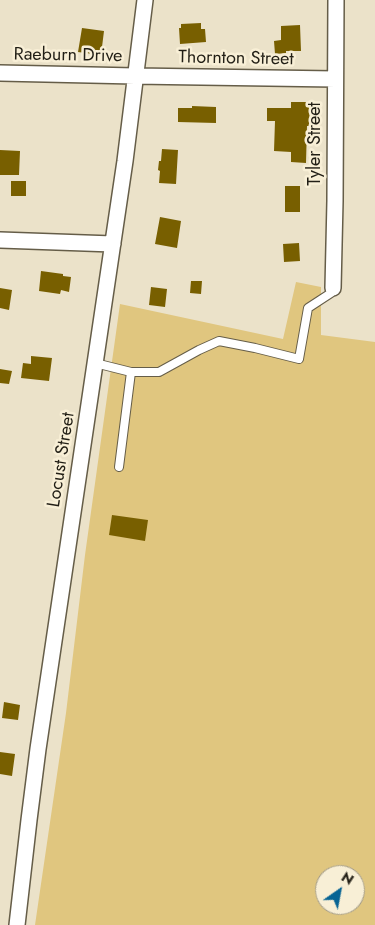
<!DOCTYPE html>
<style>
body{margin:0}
#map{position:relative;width:375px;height:925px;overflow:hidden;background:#ebe2c9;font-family:Jost,sans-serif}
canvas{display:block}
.north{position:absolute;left:315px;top:865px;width:50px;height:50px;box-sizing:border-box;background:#f8efd6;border:1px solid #a29b89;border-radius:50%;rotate:33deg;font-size:14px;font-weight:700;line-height:20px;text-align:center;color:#211e15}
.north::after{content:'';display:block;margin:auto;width:18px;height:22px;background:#076494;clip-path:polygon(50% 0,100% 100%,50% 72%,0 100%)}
</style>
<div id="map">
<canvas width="375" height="925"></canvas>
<div class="north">N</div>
</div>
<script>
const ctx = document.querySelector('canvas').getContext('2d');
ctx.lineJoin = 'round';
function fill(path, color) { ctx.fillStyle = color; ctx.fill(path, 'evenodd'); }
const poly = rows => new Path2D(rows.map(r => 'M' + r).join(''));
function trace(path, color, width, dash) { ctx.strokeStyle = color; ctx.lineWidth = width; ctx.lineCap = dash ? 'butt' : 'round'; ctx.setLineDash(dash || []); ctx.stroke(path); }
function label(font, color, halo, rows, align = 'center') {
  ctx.font = font + ' Jost,sans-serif'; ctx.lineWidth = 5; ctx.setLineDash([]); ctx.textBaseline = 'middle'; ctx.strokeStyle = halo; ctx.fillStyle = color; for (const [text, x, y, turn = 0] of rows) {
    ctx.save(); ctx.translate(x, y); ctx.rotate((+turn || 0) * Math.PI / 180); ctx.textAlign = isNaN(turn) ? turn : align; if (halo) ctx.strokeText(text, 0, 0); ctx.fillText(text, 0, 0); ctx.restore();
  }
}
const green = poly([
 [296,282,321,287,321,335,375,342,375,925,35,925,66,713,85,555,120,304,283,339],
 [325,875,355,875,355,905,325,905]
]);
const building = poly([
 [201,23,201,29,205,29,206,42,180,44,179,28,181,28,181,24],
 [300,25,301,51,286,51,286,53,275,54,274,41,281,40,281,26],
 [82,28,104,31,101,55,78,52],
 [291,102,310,102,309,126,307,126,306,163,291,162,291,152,274,151,275,121,267,121,267,108,291,108],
 [192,106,216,107,216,123,178,122,178,108,192,108],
 [162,149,178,150,176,184,159,183,160,171,158,170,159,161,161,161],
 [0,150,20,151,19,175,0,175],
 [11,181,26,181,26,196,11,196],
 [285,186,300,186,300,212,285,212],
 [160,217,181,221,177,248,155,244],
 [299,243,300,261,284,262,283,244],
 [41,271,63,274,63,276,71,277,69,292,61,290,60,294,39,291],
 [191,281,202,281,201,294,190,293],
 [151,287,167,289,165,307,149,305],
 [0,288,12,290,9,310,0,308],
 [31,356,52,358,49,381,21,378,23,363,31,364],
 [0,369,12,371,9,384,0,383],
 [112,515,148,520,145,541,109,535],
 [4,702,20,705,18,720,2,718],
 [0,752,15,754,12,776,0,774]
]);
const lane = poly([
 [95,363,131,372,159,372,199,350,219,341,255,348,299,359,308,308,331,293,333,288],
 [119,467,131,372]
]);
const street = poly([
 [0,73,135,76,335,79],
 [0,240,113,244],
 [333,288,335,201,336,0],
 [17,925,29,820,38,749,125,161,145,0]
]);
const streetNames = [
 ["Raeburn Drive",68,56,1],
 ["Thornton Street",236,59,1],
 ["Tyler Street",316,144,-90],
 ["Locust Street",62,460,-81]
];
fill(green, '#e0c67f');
fill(building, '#785f00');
trace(lane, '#655d48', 10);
trace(street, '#655d48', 18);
trace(lane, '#fff', 8);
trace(street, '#fff', 15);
label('18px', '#211e15', '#f8efd6', streetNames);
</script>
